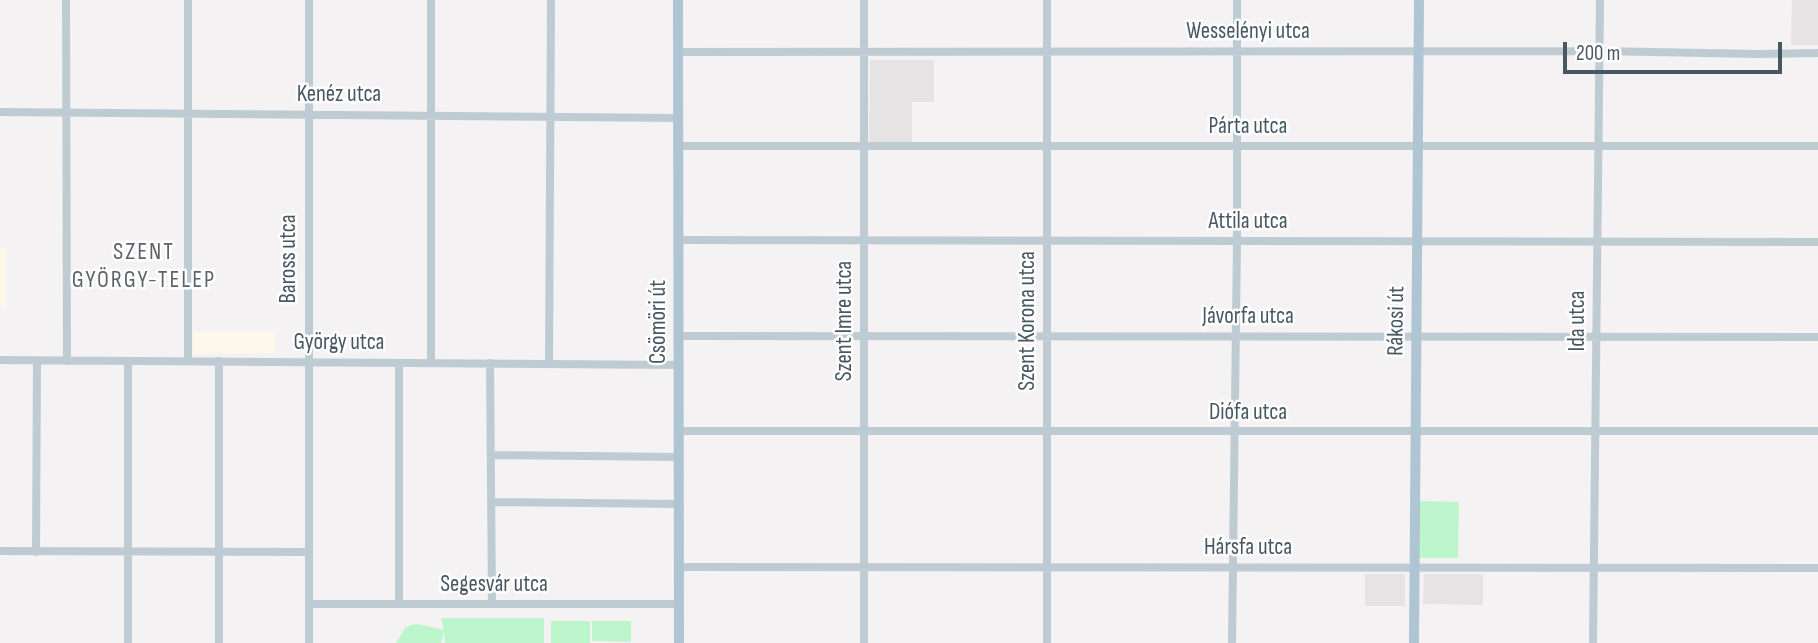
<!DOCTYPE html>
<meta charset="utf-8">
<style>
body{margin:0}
#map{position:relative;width:1818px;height:643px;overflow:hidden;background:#f4f2f2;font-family:"Sofia Sans Condensed",sans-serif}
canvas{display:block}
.scale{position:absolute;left:1563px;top:42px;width:219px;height:32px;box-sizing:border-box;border:4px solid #475862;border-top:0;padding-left:9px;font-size:21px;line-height:24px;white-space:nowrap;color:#475862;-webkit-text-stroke:5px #fff;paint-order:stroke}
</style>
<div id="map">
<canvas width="1818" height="643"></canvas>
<div class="scale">200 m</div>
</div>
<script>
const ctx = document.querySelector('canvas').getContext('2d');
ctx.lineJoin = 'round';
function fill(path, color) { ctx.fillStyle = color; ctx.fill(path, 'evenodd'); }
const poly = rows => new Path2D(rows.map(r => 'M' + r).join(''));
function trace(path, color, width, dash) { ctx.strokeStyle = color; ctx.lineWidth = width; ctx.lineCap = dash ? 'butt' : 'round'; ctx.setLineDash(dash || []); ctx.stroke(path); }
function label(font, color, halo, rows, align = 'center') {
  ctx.font = font + ' "Sofia Sans Condensed",sans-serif'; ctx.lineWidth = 5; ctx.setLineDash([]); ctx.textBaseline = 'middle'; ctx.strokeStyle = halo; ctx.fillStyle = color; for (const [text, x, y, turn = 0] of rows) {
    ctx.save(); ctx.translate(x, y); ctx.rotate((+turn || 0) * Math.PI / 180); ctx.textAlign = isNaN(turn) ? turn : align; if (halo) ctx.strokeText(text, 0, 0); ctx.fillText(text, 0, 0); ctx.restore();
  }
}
const commercial = poly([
 [0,248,6,248,6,306,0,306],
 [193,332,275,332,275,353,193,354]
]);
const education = poly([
 [1792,0,1818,0,1818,45,1791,45],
 [870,60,934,60,934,102,912,102,912,142,869,142],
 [1365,574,1405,574,1405,606,1365,606],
 [1424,574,1483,574,1483,605,1423,604]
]);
const green = poly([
 [1420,501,1459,502,1458,558,1418,558],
 [441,618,544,618,544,643,445,643,444,632,441,643,396,643,405,628,411,625,418,624,444,630],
 [551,621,590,621,590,643,551,643],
 [592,621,631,621,631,642,592,641]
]);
const minor = poly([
 [66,0,67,361],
 [188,0,188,361],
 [309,0,309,643],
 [1047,0,1047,643],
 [678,52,1599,51,1758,54,1818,53],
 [0,112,678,118],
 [678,146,1818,146],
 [678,240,1818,242],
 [678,336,1818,337],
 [0,360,678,365],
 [399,363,399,604],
 [431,363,431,0],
 [490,363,492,604],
 [549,364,551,0],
 [678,431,1818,431],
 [491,455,678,457],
 [492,502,679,504],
 [0,551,309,552],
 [36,552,37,361],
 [679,567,1818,568],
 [309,604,679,604],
 [128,643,128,361],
 [219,643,219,361],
 [864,643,864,0],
 [1232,643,1237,241,1237,0],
 [1593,643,1600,0]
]);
const major = poly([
 [678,0,679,643],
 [1414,643,1419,0]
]);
const streetNames = [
 ["Wesselényi utca",1248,32],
 ["Kenéz utca",339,95],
 ["Párta utca",1248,127],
 ["Attila utca",1248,222],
 ["Baross utca",289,259,-90],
 ["Jávorfa utca",1248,317],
 ["Szent Imre utca",845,321,-90],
 ["Szent Korona utca",1028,321,-90],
 ["Rákosi út",1397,321,-89],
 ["Ida utca",1578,321,-90],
 ["Csömöri út",659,322,-90],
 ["György utca",339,343],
 ["Diófa utca",1248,413],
 ["Hársfa utca",1248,548],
 ["Segesvár utca",494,585]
];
const neighbourhoodNames = [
 ["SZENT",144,253],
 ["GYÖRGY-TELEP",144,281]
];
fill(commercial, '#fef7ec');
fill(education, '#e5e3e4');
fill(green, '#bdf5cd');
trace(minor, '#bfcbd3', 8);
trace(major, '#afc5d3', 10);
label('23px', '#475862', '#fff', streetNames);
ctx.letterSpacing = '2px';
label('24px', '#5d6368', '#fff', neighbourhoodNames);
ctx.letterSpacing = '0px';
</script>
